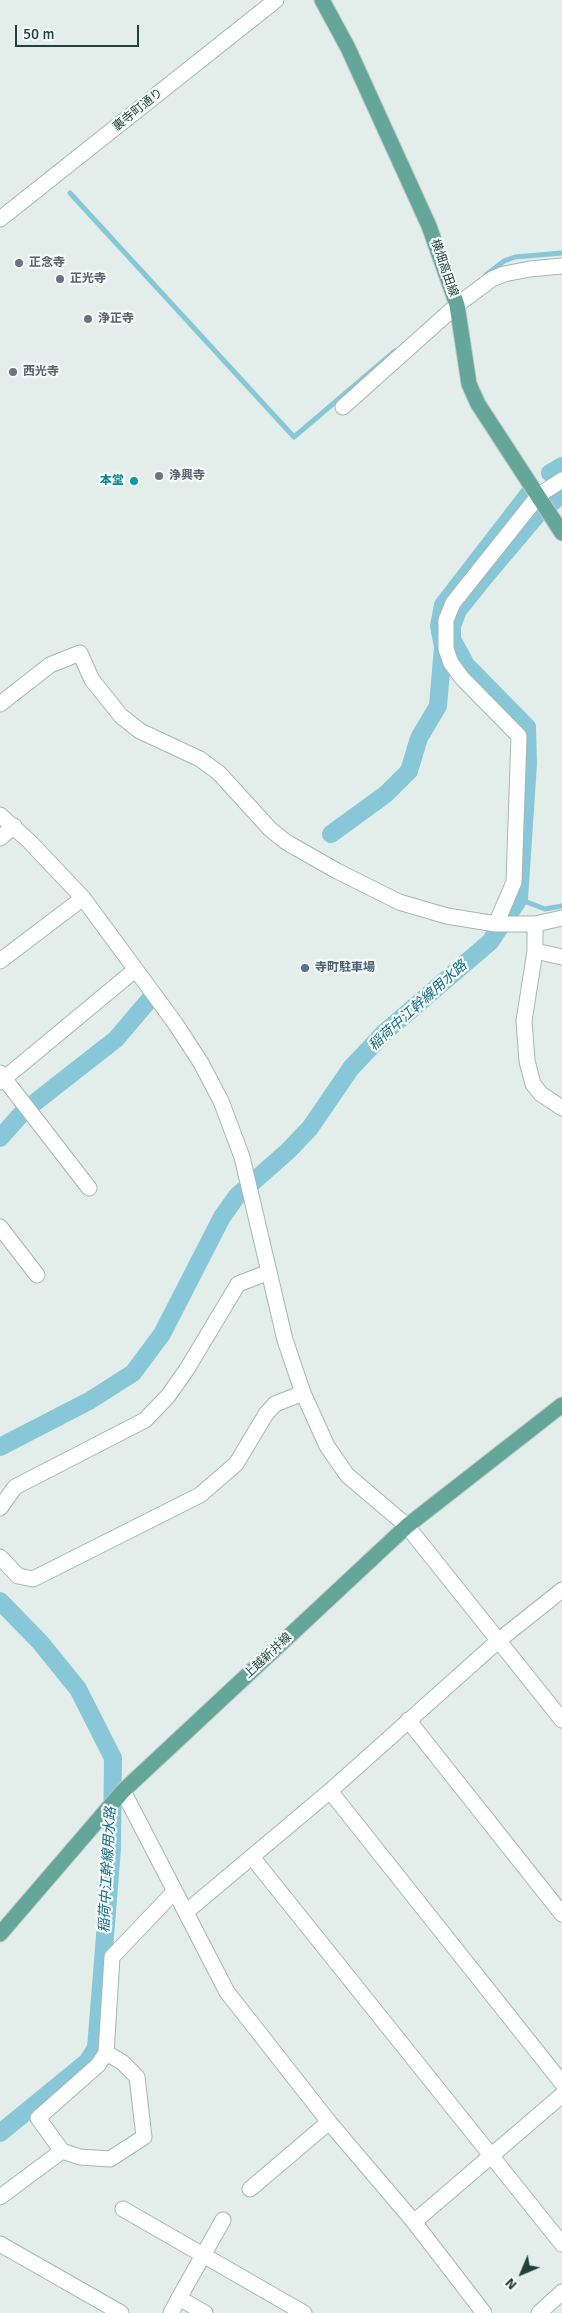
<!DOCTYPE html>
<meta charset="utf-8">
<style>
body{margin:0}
#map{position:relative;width:562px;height:2313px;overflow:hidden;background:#e3eeea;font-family:Signika,sans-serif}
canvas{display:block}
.north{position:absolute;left:497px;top:2248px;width:50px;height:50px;-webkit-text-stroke:4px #f4faf7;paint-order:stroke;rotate:225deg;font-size:14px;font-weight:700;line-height:20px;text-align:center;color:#21413a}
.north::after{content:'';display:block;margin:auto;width:18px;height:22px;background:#21413a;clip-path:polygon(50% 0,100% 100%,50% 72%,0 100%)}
.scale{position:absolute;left:15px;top:25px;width:124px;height:22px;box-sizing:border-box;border:2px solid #21413a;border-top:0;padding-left:6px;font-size:15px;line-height:18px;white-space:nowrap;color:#21413a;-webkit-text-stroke:4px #f4faf7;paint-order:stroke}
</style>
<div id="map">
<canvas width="562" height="2313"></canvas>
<div class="north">N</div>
<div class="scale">50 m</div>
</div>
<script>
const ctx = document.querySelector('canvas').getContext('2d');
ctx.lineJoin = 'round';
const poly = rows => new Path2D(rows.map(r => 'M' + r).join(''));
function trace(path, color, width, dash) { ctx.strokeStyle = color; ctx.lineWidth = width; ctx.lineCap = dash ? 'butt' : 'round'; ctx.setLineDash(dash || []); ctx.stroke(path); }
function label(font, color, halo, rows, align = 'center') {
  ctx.font = font + ' Signika,"Noto Sans JP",sans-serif'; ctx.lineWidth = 4.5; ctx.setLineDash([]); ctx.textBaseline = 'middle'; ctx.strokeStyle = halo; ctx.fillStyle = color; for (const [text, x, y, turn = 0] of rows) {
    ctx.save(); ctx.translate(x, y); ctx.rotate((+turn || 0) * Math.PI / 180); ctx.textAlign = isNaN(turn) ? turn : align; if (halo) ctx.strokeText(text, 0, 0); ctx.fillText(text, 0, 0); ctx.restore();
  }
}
const stream = poly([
 [70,193,294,437,395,351],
 [486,275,504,261,515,257,562,253],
 [519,899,545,909,562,906]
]);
const canal = poly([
 [550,473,562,466],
 [331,834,386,794,409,771,419,738,438,706,443,647,439,626,443,605,531,491],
 [33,1104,116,1039,150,999],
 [0,1138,24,1111],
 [0,1447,89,1401,133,1373,162,1334,222,1217,237,1196,288,1151,310,1128,351,1068,385,1032,490,942,519,899,528,764,527,727,466,665,452,639,452,626,458,610,483,579,538,514,562,494],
 [0,1601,40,1642,78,1689,113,1758,112,1849,96,2048,87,2062,0,2133]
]);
const minor = poly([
 [0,219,276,0],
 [343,407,457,305,492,279,504,274,530,269,562,266],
 [0,704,50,665,80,653,92,680,121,716,140,731,200,759,219,773,270,829,286,842,337,871,399,902,447,916,496,924,535,924,562,918],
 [0,815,29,841,83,898,175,1023,201,1063,221,1101,242,1157,285,1340,303,1393,327,1446,347,1475,407,1526,562,1720],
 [0,838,14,826],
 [496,924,514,882,519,736,462,678,451,663,446,649,446,620,453,603,539,495,562,480],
 [535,924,535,951,524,1021,527,1061,533,1084,541,1094,562,1108],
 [535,951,562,957],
 [0,961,83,898],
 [0,1073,89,1188],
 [0,1082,135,970],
 [0,1227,37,1275],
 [0,1508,15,1487,145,1420,168,1396,187,1369,238,1284,269,1272],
 [0,1557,18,1576,33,1579,200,1495,236,1464,266,1414,275,1404,303,1393],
 [408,1720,562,1914],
 [123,1791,227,1992,329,2122,414,2222,484,2313],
 [330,1791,562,2083],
 [252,1857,562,2244],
 [186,1912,330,1791,498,1641,562,1590],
 [106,2053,122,2062,137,2077,144,2137,110,2159,80,2157,62,2151,38,2118,98,2065,106,2053],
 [106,2053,112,1957,174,1892],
 [250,2189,329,2122],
 [0,2197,62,2151],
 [123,2209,304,2313],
 [414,2222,562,2095],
 [0,2244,121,2313],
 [179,2298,223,2220],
 [171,2313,179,2298,205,2313],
 [539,2313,562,2292]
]);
const major = poly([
 [322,0,348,48,429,226,457,305,469,384,478,404,562,533],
 [0,1934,123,1791,407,1526,562,1405]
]);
const markers = [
 [19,263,5,"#6b7280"],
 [60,279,5,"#6b7280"],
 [88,319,5,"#6b7280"],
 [13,372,5,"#6b7280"],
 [159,476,5,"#6b7280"],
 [134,481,5,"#0f9aa8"],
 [305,968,5,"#5c6f8a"]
];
const streetNames = [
 ["裏寺町通り",138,110,-39],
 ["横畑高田線",444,268,71],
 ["上越新井線",268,1656,-43]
];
const worshipNames = [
 ["正念寺",29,263],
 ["正光寺",70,279],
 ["浄正寺",98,319],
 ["西光寺",23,372],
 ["浄興寺",169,476]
];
const cultureNames = [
 ["本堂",124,481]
];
const serviceNames = [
 ["寺町駐車場",315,968]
];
const waterNames = [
 ["稲荷中江幹線用水路",418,1006,-42],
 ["稲荷中江幹線用水路",108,1870,-87]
];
trace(stream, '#87c7d7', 5);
trace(canal, '#87c7d7', 18);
trace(minor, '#a5b7b2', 17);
trace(major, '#c1cac8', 17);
trace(minor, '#fff', 15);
trace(major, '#64a79a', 15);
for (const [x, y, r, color] of markers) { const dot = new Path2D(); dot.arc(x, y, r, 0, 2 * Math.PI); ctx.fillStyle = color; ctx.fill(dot); trace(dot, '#f4faf7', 2); }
label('12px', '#21413a', '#f4faf7', streetNames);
label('bold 12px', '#5b616d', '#f4faf7', worshipNames, 'left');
label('bold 12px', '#0d838f', '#f4faf7', cultureNames, 'right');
label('bold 12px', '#4e5e75', '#f4faf7', serviceNames, 'left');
label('italic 14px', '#156b83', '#f4faf7', waterNames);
</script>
